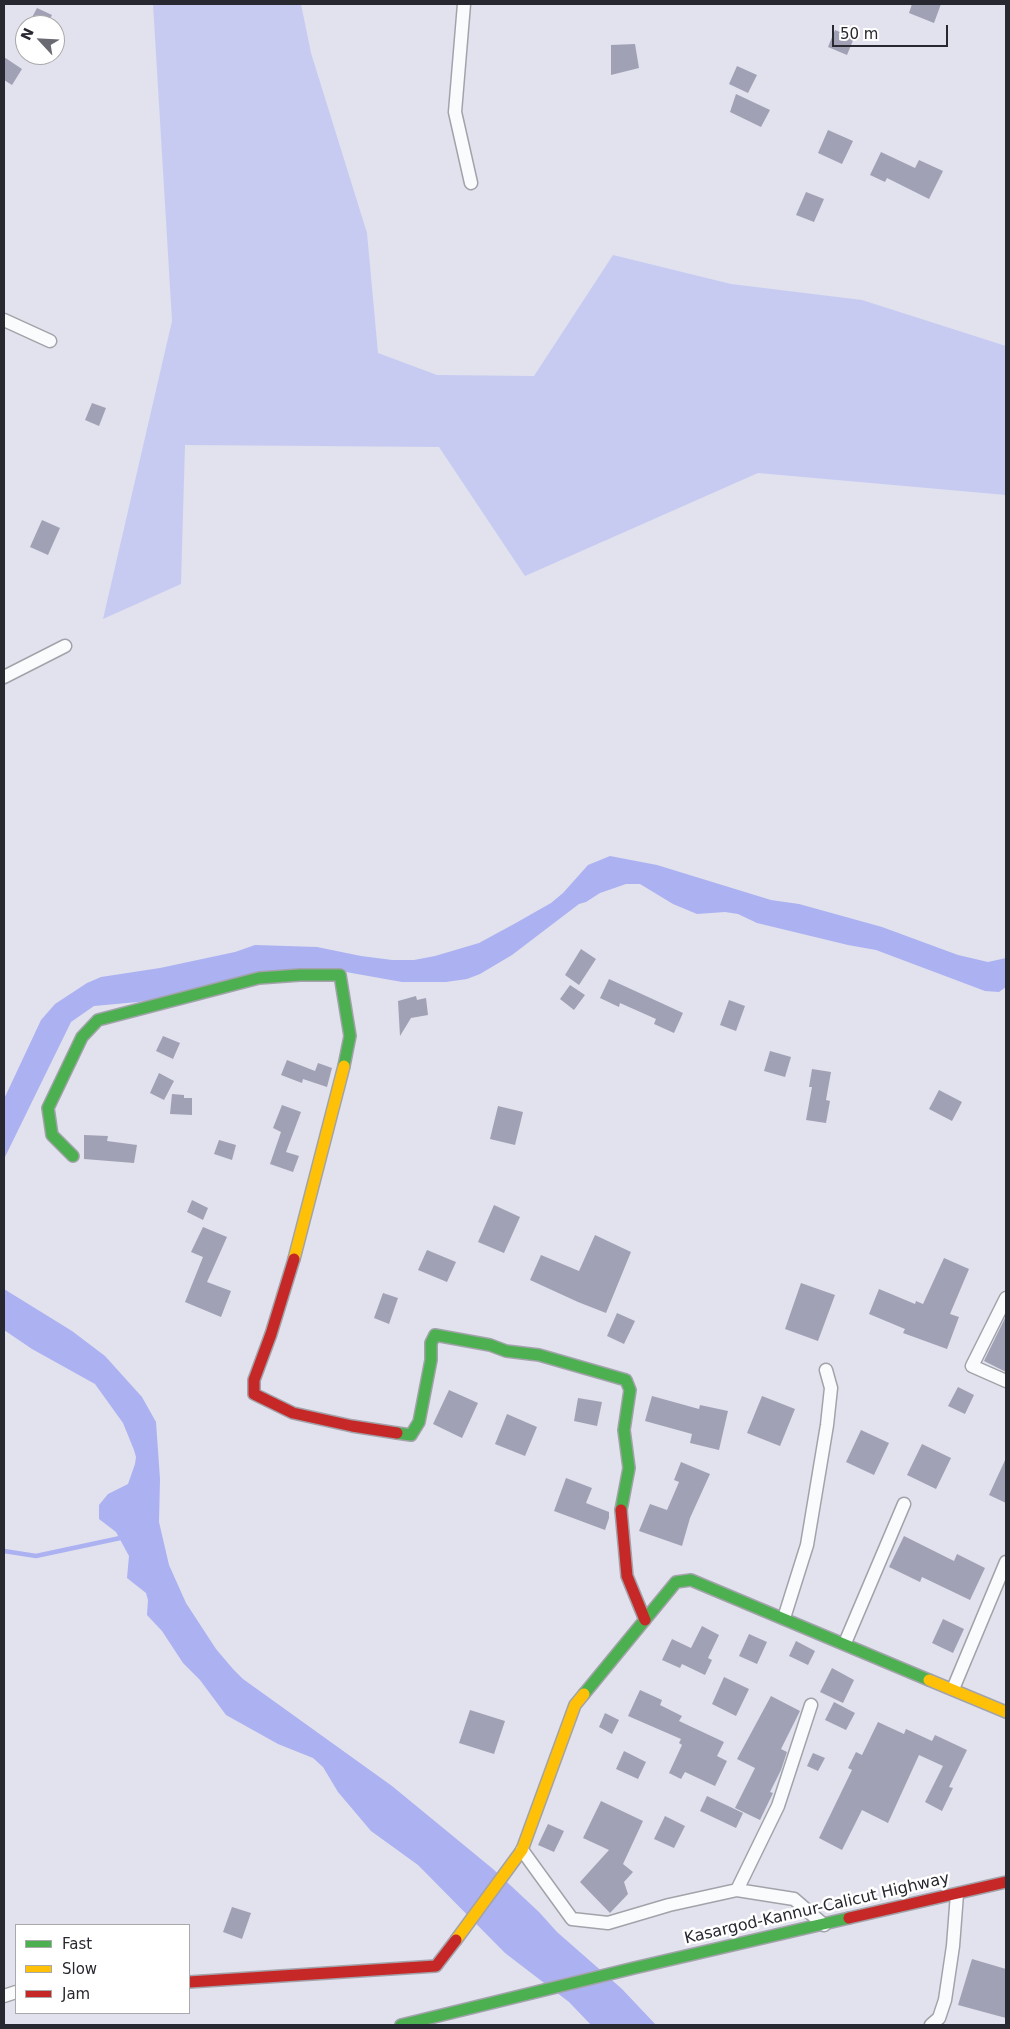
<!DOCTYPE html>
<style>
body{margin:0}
#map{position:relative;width:1010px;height:2029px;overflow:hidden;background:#e1e2ed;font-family:"DejaVu Sans",sans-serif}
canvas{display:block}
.frame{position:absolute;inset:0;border:5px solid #282930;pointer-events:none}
.legend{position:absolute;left:15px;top:1924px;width:175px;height:90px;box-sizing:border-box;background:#fff;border:1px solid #a9a9ac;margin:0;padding:6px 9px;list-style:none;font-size:15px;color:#282930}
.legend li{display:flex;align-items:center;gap:10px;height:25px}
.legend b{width:25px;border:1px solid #a9a9ac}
.north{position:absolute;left:15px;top:15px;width:50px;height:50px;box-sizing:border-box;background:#fff;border:1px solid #a9a9ac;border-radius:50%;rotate:295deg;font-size:14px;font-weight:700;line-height:20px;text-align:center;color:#282930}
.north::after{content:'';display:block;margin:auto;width:18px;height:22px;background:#696a72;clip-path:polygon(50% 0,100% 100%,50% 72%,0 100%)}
.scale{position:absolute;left:832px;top:25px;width:116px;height:22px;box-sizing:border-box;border:2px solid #282930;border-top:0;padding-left:6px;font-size:15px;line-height:18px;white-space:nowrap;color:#282930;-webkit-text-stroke:4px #fff;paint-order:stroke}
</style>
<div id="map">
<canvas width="1010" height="2029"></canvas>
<div class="frame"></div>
<ul class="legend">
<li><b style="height:6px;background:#4caf50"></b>Fast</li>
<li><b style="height:6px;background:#ffc107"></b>Slow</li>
<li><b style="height:6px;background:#c62828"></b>Jam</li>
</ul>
<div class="north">N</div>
<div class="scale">50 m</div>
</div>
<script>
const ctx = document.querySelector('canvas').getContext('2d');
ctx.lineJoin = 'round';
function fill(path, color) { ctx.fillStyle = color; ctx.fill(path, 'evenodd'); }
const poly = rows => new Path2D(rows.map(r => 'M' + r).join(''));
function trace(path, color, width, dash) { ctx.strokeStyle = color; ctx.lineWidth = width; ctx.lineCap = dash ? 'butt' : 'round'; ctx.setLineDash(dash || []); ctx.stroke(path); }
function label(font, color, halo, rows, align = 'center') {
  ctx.font = font + ' "DejaVu Sans",sans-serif'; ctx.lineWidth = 5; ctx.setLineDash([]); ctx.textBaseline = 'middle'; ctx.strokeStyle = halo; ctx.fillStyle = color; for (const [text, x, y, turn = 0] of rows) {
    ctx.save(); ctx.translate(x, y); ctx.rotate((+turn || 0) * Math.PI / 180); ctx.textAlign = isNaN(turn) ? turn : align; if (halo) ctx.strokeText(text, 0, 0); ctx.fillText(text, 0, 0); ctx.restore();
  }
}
const green = poly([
 [153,4,301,4,311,53,367,233,378,353,437,375,534,376,613,255,731,284,862,300,1006,346,1006,495,758,473,525,576,439,447,185,445,181,584,103,619,172,321]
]);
const water = poly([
 [610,856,657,865,771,900,799,904,882,927,958,955,988,962,1006,958,1006,987,999,992,985,991,876,950,848,945,757,923,738,914,725,912,697,914,673,904,640,884,626,884,600,893,586,902,579,904,512,955,480,974,467,979,446,982,402,982,346,972,138,1002,94,1006,71,1022,4,1159,4,1099,41,1020,55,1004,87,983,101,977,160,968,235,952,255,945,317,947,361,956,392,960,414,960,435,956,479,943,514,924,551,903,563,893,588,865],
 [4,1289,72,1331,105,1356,142,1397,156,1422,160,1479,159,1522,169,1565,186,1603,216,1649,233,1669,243,1679,392,1786,493,1869,539,1912,557,1932,622,1989,656,2025,591,2025,569,2002,505,1953,418,1865,371,1831,338,1792,323,1767,313,1758,278,1744,226,1715,200,1680,183,1663,162,1631,147,1615,148,1600,146,1593,127,1578,129,1556,116,1532,99,1519,99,1505,108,1494,128,1484,135,1464,136,1457,134,1450,123,1423,95,1384,32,1349,4,1330]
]);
const stream = poly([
 [4,1551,36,1556,125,1537]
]);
const building = poly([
 [912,4,941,4,934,23,909,13],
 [37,8,52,15,47,25,28,25],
 [835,30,854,38,847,55,828,47],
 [635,44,639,68,611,75,611,45],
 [4,57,22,69,12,85,4,80],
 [737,66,757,75,748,93,729,84],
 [736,94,770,110,761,127,730,112],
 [828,130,853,141,842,164,818,153],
 [881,152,915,168,919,160,943,171,929,199,887,178,885,182,870,175],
 [806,192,824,199,814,222,796,215],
 [92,403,106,408,99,426,85,420],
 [42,520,60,528,48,555,30,547],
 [581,949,596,959,579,985,565,975],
 [609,979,683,1013,674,1033,654,1024,656,1019,620,1003,619,1007,600,998],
 [570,985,585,995,574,1010,560,999],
 [416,996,417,1000,426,998,428,1015,411,1018,400,1036,398,1001],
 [729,1000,745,1006,736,1031,720,1025],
 [163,1036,180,1043,173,1059,156,1051],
 [770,1051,791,1057,785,1077,764,1071],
 [287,1060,315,1071,318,1063,332,1068,327,1087,303,1079,302,1083,281,1075],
 [812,1069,831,1072,826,1100,830,1101,826,1123,806,1120,812,1087,809,1087],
 [159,1073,174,1081,164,1100,150,1093],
 [939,1090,962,1102,952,1121,929,1109],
 [172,1094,184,1095,184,1098,192,1098,192,1115,170,1114],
 [282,1105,301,1112,286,1152,299,1156,293,1172,270,1164,281,1132,273,1128],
 [498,1106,523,1112,515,1145,490,1139],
 [84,1135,108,1136,107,1141,137,1145,134,1163,84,1159],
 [219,1140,236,1145,232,1160,214,1154],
 [192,1200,208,1208,203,1220,187,1212],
 [494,1205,520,1217,504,1253,478,1242],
 [203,1227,227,1237,207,1282,231,1291,221,1317,185,1302,203,1257,191,1252],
 [595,1235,631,1252,606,1313,578,1302,530,1280,541,1255,579,1271],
 [427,1250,456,1262,447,1282,418,1270],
 [944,1258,969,1269,950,1314,959,1317,947,1349,903,1333,905,1329,869,1314,879,1289,915,1304,916,1301,923,1304],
 [801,1283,835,1295,818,1341,785,1329],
 [383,1293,398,1298,389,1324,374,1318],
 [617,1313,635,1321,624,1344,607,1336],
 [1006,1316,1006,1372,984,1361],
 [958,1387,974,1395,965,1414,948,1406],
 [449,1390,478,1403,462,1438,433,1424],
 [652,1396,699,1409,700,1405,728,1411,719,1450,690,1443,692,1434,645,1421],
 [762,1396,795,1409,780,1446,747,1433],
 [578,1398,602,1402,597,1426,574,1421],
 [507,1414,537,1427,525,1456,495,1444],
 [861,1430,889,1443,874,1475,846,1462],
 [922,1444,951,1458,936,1489,907,1475],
 [1006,1458,1006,1503,989,1495],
 [681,1462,710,1474,690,1518,682,1546,639,1531,650,1504,667,1510,679,1482,674,1480],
 [566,1478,592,1488,586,1503,609,1512,609,1518,605,1530,554,1511],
 [904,1536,954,1561,957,1554,985,1568,970,1600,922,1577,920,1582,889,1567],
 [943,1619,964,1629,953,1653,932,1643],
 [702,1626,719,1635,708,1658,712,1660,705,1675,682,1664,680,1668,662,1660,672,1639,691,1648],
 [749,1634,767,1642,757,1664,739,1656],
 [796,1641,815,1651,808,1665,789,1656],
 [832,1668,854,1680,843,1703,820,1692],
 [724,1677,749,1689,736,1716,712,1704],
 [640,1690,662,1700,660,1705,682,1716,679,1721,724,1742,717,1756,727,1761,715,1786,685,1772,681,1779,669,1773,682,1745,679,1743,681,1739,628,1716],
 [771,1696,800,1711,781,1749,787,1752,781,1770,770,1792,773,1793,760,1820,735,1808,755,1768,737,1759],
 [834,1702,855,1713,846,1730,825,1720],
 [470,1710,505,1721,494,1754,459,1743],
 [605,1713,619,1720,612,1734,599,1727],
 [878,1722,904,1734,906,1729,932,1741,935,1735,967,1750,949,1787,953,1788,942,1811,925,1802,943,1766,919,1755,888,1823,862,1810,842,1850,819,1838,852,1770,848,1768,856,1752,862,1755],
 [624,1751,646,1762,638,1779,616,1769],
 [813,1753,825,1758,818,1771,807,1766],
 [707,1796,743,1813,736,1828,700,1811],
 [601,1801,643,1821,623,1864,633,1872,624,1882,628,1894,610,1913,580,1882,609,1850,583,1838],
 [665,1816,685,1826,674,1848,654,1839],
 [548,1824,564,1831,554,1852,538,1845],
 [232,1907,251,1913,242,1939,223,1932],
 [972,1959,1006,1969,1006,2018,958,2005]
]);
const street = poly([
 [464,4,455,112,471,183],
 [4,320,50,341],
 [4,677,65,646],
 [1006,1298,972,1366,1006,1381],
 [784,1618,807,1545,827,1425,831,1388,826,1370],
 [845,1643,904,1504],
 [953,1689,1006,1562],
 [522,1850,572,1919,608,1923,669,1905,737,1890,794,1899,824,1925],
 [737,1890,778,1806,811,1705],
 [4,1996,16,1992],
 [931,2025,939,2018,945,2000,953,1946,957,1894]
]);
const fast = poly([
 [73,1156,52,1135,48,1108,82,1037,98,1020,259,978,300,975,340,975,350,1036,344,1066],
 [397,1433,411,1435,419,1422,431,1360,431,1343,435,1335,490,1345,506,1351,539,1355,626,1380,630,1390,624,1430,629,1468,621,1510],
 [584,1694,676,1582,691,1580,929,1680],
 [401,2025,634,1968,849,1918]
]);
const slow = poly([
 [294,1259,344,1066],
 [929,1680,1006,1712],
 [456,1940,522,1850,575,1705,584,1694]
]);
const jam = poly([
 [294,1259,271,1334,254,1380,254,1394,293,1413,352,1426,397,1433],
 [621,1510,627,1576,645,1620],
 [849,1918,1006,1882],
 [189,1982,436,1966,456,1940]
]);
const streetNames = [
 ["Kasargod-Kannur-Calicut Highway",817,1909,-13]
];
fill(green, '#c7cbf2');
fill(water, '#acb1f1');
trace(stream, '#acb1f1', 4.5);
fill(building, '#a0a1b5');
trace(street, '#a2a3aa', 15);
trace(fast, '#a2a3aa', 14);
trace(slow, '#a2a3aa', 14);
trace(jam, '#a2a3aa', 14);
trace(street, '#fafbfc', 12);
trace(fast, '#4caf50', 11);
trace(slow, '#ffc107', 11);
trace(jam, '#c62828', 11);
label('16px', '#282930', '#fff', streetNames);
</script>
